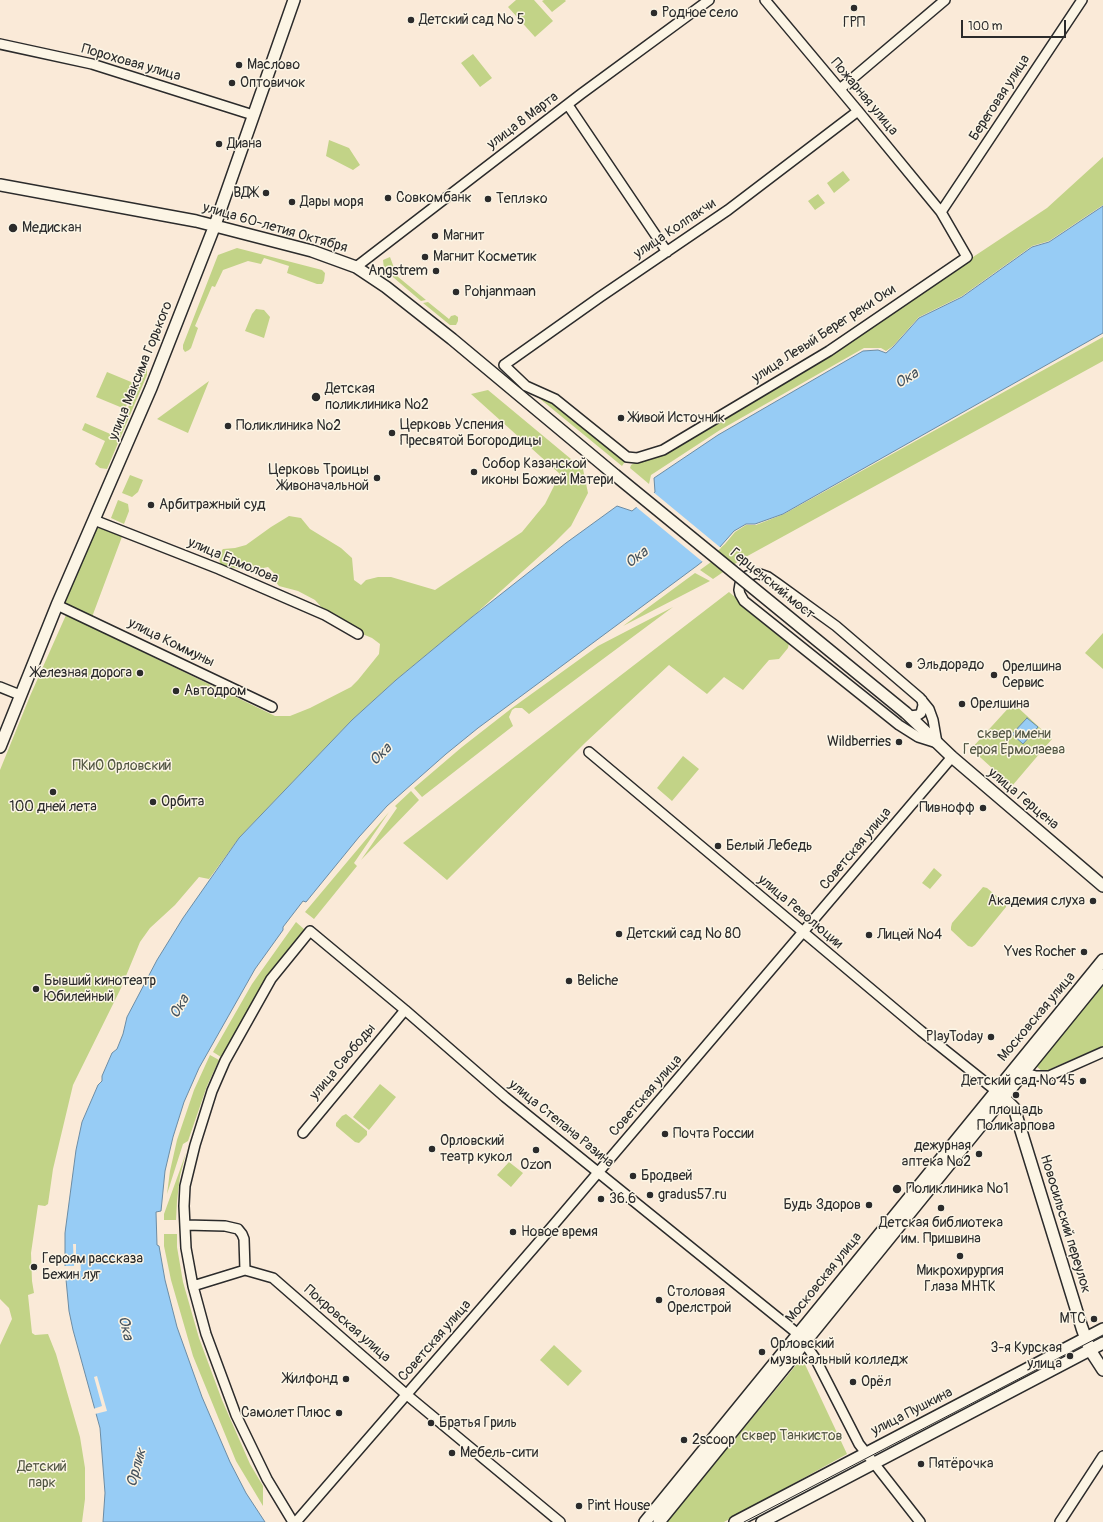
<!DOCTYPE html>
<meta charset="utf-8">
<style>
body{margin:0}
#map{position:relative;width:1103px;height:1522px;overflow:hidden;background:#faead8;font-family:Pangolin,sans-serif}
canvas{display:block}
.scale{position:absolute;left:961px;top:20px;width:105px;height:18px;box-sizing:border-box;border:2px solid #2b2b2b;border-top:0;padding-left:5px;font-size:12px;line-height:14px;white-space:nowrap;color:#2b2b2b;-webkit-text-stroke:3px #fcf5e5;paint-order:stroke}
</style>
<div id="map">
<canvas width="1103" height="1522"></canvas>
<div class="scale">100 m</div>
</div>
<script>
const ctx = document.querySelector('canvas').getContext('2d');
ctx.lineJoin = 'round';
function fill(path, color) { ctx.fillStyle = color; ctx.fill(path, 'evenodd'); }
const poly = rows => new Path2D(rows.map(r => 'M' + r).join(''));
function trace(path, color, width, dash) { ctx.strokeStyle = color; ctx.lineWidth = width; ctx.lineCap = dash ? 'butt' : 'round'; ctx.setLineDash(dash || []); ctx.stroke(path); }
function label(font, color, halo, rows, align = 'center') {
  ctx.font = font + ' Pangolin,sans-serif'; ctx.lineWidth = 3; ctx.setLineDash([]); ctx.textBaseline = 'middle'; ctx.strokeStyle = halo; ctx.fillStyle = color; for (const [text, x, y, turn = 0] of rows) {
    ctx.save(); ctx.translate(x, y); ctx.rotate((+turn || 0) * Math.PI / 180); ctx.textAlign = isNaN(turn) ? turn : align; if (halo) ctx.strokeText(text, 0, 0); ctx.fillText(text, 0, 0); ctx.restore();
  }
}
const green = poly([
 [516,0,534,0,553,21,535,37,508,7],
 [544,0,565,0,566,1,552,12,542,1],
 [473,54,492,78,480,87,461,63],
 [329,140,349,148,360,165,353,170,326,156],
 [1103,157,1103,205,1049,241,1032,246,962,296,919,317,893,346,886,351,881,348,864,348,720,430,651,475,649,484,630,468,631,465,647,456,662,452,967,261,1047,208],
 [843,171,850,180,834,193,827,183],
 [818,194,825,203,815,210,808,201],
 [237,248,322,270,325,273,324,281,322,284,317,284,287,273,289,266,264,258,261,264,248,261,223,270,215,287,212,286,195,326,198,328,191,348,189,350,185,352,183,349,183,345,218,255],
 [390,257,397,276,426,300,421,301,387,272,384,269,383,260],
 [428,302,449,319,451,316,455,315,458,317,458,321,456,325,450,325,423,303],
 [256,309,264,310,270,317,264,338,245,331,252,314],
 [1103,337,1103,361,742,559,713,579,700,570,711,562,708,559,725,544,735,532,746,525,756,525,784,514],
 [147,366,147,375,107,469,100,468,95,464,105,441,82,430,85,423,115,436],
 [107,372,136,384,125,409,96,397],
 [209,381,188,433,157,419],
 [528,389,552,400,626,460,622,466],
 [488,390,583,469,588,493,571,526,553,544,472,617,396,680,352,720,239,838,209,879,199,877,175,905,150,928,140,942,121,988,73,1085,53,1169,48,1204,45,1206,38,1205,31,1253,32,1281,34,1293,28,1295,32,1333,35,1335,48,1334,56,1354,80,1437,85,1468,85,1499,82,1522,0,1522,0,1345,12,1319,9,1308,0,1299,0,770,30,696,66,615,275,716,290,716,310,708,351,687,358,680,379,654,380,644,372,638,348,628,323,609,315,600,298,591,279,586,275,581,275,574,268,567,254,570,240,569,220,565,219,554,223,549,235,548,246,545,271,527,289,516,301,518,310,529,341,548,352,558,354,580,361,585,366,580,378,577,391,577,435,590,522,532,545,504,560,474,471,394],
 [130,475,143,480,138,492,132,497,122,493],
 [118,500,128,504,129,511,124,524,111,518],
 [96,524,123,534,92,617,63,605],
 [695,573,710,581,623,626],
 [729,592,789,643,788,648,779,659,769,660,743,690,724,677,707,694,669,665,586,742,447,880,403,843],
 [673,607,529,714,522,708,515,708,512,710,509,717,513,726,422,797,414,788,462,747,512,708,598,646],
 [1103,633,1103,669,1085,653],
 [1013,703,1052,739,1012,786,971,749],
 [683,756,699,769,672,801,657,788],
 [411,791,419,800,361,860,397,808,395,806],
 [389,812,354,863,357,866,314,919,305,912],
 [934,868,942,875,930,889,922,883],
 [983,887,987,888,1006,904,1006,907,975,945,972,947,968,946,951,930,951,927,952,923],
 [296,922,305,930,285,954,261,988,221,1057,213,1052,252,984],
 [1103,983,1103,1046,1043,1072,1036,1066],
 [210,1055,219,1060,207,1086,188,1141,183,1144,167,1194,170,1171,177,1140,194,1090],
 [380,1084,396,1097,369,1130,353,1117],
 [346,1114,367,1131,367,1135,359,1143,355,1142,336,1126,336,1123,342,1116],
 [186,1153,180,1176,177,1201,176,1220,164,1220,164,1214],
 [509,1162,523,1173,511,1187,497,1175],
 [164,1234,177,1234,177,1247,183,1282,199,1338,222,1400,250,1464,263,1486,263,1506,236,1461,193,1356,171,1280,164,1246],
 [554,1345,582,1371,568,1386,540,1360],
 [802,1358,847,1454,724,1522,666,1522]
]);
const water = poly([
 [1103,206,1103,333,783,514,755,524,746,524,734,531,719,548,698,565,478,728,446,754,387,806,359,837,306,902,303,901,283,927,283,930,255,969,199,1068,184,1102,173,1137,165,1171,161,1211,156,1212,157,1245,159,1246,165,1280,177,1327,202,1397,230,1462,246,1493,265,1522,103,1522,105,1493,100,1428,73,1330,69,1311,65,1269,65,1233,76,1150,82,1122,98,1085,102,1081,102,1076,112,1053,117,1049,123,1034,127,1017,157,960,183,918,239,838,352,720,396,680,472,617,566,543,617,506,632,511,655,492,654,478,718,435,863,351,878,350,886,353,893,347,919,318,962,297,1032,247,1049,242,1103,206],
 [1027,718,1038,727,1023,744,1012,734,1027,718]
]);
const pier = poly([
 [652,491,721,548,704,563,635,506],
 [73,1244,76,1244,76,1257,80,1257,81,1271,64,1271,64,1266,74,1266],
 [97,1376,107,1411,95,1414,93,1409,102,1406,94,1377]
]);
const minor = poly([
 [765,0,858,111,941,212,967,257,829,351,663,450,637,458,627,457,555,399,526,386,504,365,600,297,728,210,858,111],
 [0,44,92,64,253,115],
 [840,89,945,0],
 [568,105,667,252],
 [941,212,1082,0],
 [356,267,581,94,709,0],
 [94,520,219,569,325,615,358,634],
 [757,573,768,577,778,584,836,626,920,698,929,709,933,720,937,743,918,737,899,725,744,601,740,594,739,590,740,584,747,576,757,573],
 [57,605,272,707],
 [0,687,20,695],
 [910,716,918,715,921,713,923,705,922,700],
 [589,752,921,1031,995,1090],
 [1025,1073,1036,1076,1049,1076,1103,1052],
 [303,1133,405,1010],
 [185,1225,225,1226,238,1229,242,1234,244,1239,245,1270],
 [193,1286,245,1270,273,1278,407,1395,560,1522],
 [293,1522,267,1479,236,1415,206,1334,193,1286,186,1248,184,1206,185,1186,195,1145,212,1091,225,1061,271,979,310,931,405,1010,505,1097,798,1334,815,1358,859,1444,920,1522],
 [296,1522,544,1236,952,757],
 [1060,1522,1103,1456]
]);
const major = poly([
 [0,185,196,221,312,251,356,267,386,287,452,339,615,475],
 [906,713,952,757,1103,886],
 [0,747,57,605,151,388,215,225,294,0],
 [999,1093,1014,1108,1082,1328,1090,1350,1103,1370],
 [645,1522,1103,960],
 [659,1522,1103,975],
 [735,1522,1103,1329],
 [762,1522,1103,1343]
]);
const tram = poly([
 [744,1522,1103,1335]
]);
const majorBridge = poly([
 [615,475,906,713]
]);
const markers = [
 [854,8,4,"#2b2b2b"],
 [654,13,4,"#2b2b2b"],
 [411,20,4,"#2b2b2b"],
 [239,65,4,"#2b2b2b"],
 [232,83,4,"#2b2b2b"],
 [219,144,4,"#2b2b2b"],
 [266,193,4,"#2b2b2b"],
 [388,198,4,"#2b2b2b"],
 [488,199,4,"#2b2b2b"],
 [292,202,4,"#2b2b2b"],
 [13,228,5,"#2b2b2b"],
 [435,236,4,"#2b2b2b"],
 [425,257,4,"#2b2b2b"],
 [436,271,4,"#2b2b2b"],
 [456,292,4,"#2b2b2b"],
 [316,397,5,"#2b2b2b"],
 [621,418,4,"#2b2b2b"],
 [228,426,4,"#2b2b2b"],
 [392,433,4,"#2b2b2b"],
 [474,472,4,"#2b2b2b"],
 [377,478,4,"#2b2b2b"],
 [151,505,4,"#2b2b2b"],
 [909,665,4,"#2b2b2b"],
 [140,673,4,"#2b2b2b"],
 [994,675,4,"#2b2b2b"],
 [176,691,4,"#2b2b2b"],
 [962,704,4,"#2b2b2b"],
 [899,742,4,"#2b2b2b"],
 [53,792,4,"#2b2b2b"],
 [153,802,4,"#2b2b2b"],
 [983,808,4,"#2b2b2b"],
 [718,846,4,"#2b2b2b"],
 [1093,901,4,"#2b2b2b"],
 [619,934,4,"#2b2b2b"],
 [869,935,4,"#2b2b2b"],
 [1084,952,4,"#2b2b2b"],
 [569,981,4,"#2b2b2b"],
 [36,989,4,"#2b2b2b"],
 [991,1037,4,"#2b2b2b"],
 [1083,1081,4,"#2b2b2b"],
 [1016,1095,4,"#2b2b2b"],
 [665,1134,4,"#2b2b2b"],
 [432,1149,4,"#2b2b2b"],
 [536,1150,4,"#2b2b2b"],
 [979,1154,4,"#2b2b2b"],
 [633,1176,4,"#2b2b2b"],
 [897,1189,5,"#2b2b2b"],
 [650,1195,4,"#2b2b2b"],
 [601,1199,4,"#2b2b2b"],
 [869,1205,4,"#2b2b2b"],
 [941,1208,4,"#2b2b2b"],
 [513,1232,4,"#2b2b2b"],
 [960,1256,4,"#2b2b2b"],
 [34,1267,4,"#2b2b2b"],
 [659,1300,4,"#2b2b2b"],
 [1094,1319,4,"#2b2b2b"],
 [762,1352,4,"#2b2b2b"],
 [1070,1356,4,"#2b2b2b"],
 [346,1379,4,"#2b2b2b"],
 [853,1382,4,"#2b2b2b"],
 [339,1413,4,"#2b2b2b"],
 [431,1423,4,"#2b2b2b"],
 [684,1440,4,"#2b2b2b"],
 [452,1453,4,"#2b2b2b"],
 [921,1464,4,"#2b2b2b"],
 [579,1506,4,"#2b2b2b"]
];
const poiNames = [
 ["Родное село",662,13],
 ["Детский сад № 5",419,20],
 ["ГРП",854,23,"center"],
 ["Маслово",247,65],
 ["Оптовичок",240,83],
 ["Диана",227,144],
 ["ВДЖ",258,193,"right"],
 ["Совкомбанк",396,198],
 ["Теплэко",496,199],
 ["Дары моря",300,202],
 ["Медискан",22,228],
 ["Магнит",443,236],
 ["Магнит Косметик",433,257],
 ["Angstrem",428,271,"right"],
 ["Pohjanmaan",464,292],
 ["Детская",325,389],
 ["поликлиника №2",325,405],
 ["Живой Источник",629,418],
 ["Церковь Успения",400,425],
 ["Пресвятой Богородицы",400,441],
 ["Поликлиника №2",236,426],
 ["Собор Казанской",482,464],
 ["иконы Божией Матери",482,480],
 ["Церковь Троицы",369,470,"right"],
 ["Живоначальной",369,486,"right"],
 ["Арбитражный суд",159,505],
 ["Эльдорадо",917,665],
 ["Орелшина",1002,667],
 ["Сервис",1002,683],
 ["Железная дорога",132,673,"right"],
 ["Автодром",184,691],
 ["Орелшина",970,704],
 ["Wildberries",891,742,"right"],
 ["Орбита",161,802],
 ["100 дней лета",53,807,"center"],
 ["Пивнофф",975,808,"right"],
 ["Белый Лебедь",726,846],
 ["Академия слуха",1085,901,"right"],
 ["Детский сад № 80",627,934],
 ["Лицей №4",877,935],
 ["Yves Rocher",1076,952,"right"],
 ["Бывший кинотеатр",44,981],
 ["Юбилейный",44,997],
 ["Beliche",577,981],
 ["PlayToday",983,1037,"right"],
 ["Детский сад № 45",1075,1081,"right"],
 ["площадь",1016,1110,"center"],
 ["Поликарпова",1016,1126,"center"],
 ["Почта России",673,1134],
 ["Орловский",440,1141],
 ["театр кукол",440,1157],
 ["дежурная",971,1146,"right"],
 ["аптека №2",971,1162,"right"],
 ["Ozon",536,1165,"center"],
 ["Бродвей",641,1176],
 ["Поликлиника №1",906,1189],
 ["gradus57.ru",658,1195],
 ["36.6",609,1199],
 ["Будь Здоров",861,1205,"right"],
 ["Детская библиотека",941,1223,"center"],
 ["им. Пришвина",941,1239,"center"],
 ["Новое время",521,1232],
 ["Героям рассказа",42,1259],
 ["Бежин луг",42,1275],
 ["Микрохирургия",960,1271,"center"],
 ["Глаза МНТК",960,1287,"center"],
 ["Столовая",667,1292],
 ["Орелстрой",667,1308],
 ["МТС",1086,1319,"right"],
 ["Орловский",770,1344],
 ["музыкальный колледж",770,1360],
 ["3-я Курская",1062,1348,"right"],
 ["улица",1062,1364,"right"],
 ["Жилфонд",338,1379,"right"],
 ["Орёл",861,1382],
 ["Самолет Плюс",331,1413,"right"],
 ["Братья Гриль",439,1423],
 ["2scoop",692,1440],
 ["Мебель-сити",460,1453],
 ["Пятёрочка",929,1464],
 ["Pint House",587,1506]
];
const streetNames = [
 ["Пороховая улица",131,63,16],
 ["Пожарная улица",864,97,50],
 ["Береговая улица",1000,98,-57],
 ["улица 8 Марта",523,121,-37],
 ["улица 60-летия Октября",275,228,16],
 ["улица Колпакчи",675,229,-34],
 ["улица Левый Берег реки Оки",824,334,-33],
 ["улица Максима Горького",141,371,-68],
 ["улица Ермолова",233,561,23],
 ["Герценский мост",772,584,39],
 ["улица Коммуны",171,643,26],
 ["улица Герцена",1023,799,40],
 ["Советская улица",856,849,-50],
 ["улица Революции",800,912,40],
 ["Московская улица",1037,1017,-50],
 ["улица Свободы",343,1062,-50],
 ["Советская улица",646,1096,-49],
 ["улица Степана Разина",561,1124,39],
 ["Новосильский переулок",1065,1224,73],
 ["Московская улица",824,1278,-51],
 ["Покровская улица",347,1324,41],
 ["Советская улица",435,1341,-49],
 ["улица Пушкина",912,1412,-27]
];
const parkNames = [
 ["сквер имени",1014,734],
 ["Героя Ермолаева",1014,750],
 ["ПКиО Орловский",122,766],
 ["сквер Танкистов",792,1436],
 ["Детский",42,1467],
 ["парк",42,1483]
];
const waterNames = [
 ["Ока",907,379,-31],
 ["Ока",637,558,-36],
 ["Ока",381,755,-44],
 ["Ока",180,1007,-59],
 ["Ока",125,1328,76],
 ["Орлик",137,1468,-75]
];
fill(green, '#c2d387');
fill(water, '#97ccf5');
trace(water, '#6c8ca4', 1);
fill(pier, '#faead8');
trace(minor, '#2b2b2b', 12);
trace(major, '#2b2b2b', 14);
trace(minor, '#fcf5e5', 9);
trace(major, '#fcf5e5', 11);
trace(tram, '#2b2b2b', 1);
trace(majorBridge, '#2b2b2b', 14, []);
trace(majorBridge, '#fcf5e5', 11);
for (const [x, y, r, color] of markers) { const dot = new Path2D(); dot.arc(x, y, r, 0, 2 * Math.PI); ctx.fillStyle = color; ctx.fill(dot); trace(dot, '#fcf5e5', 1.5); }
label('14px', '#2b2b2b', '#fcf5e5', poiNames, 'left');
label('14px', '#2b2b2b', '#fcf5e5', streetNames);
label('14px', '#515542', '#fcf5e5', parkNames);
label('italic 15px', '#46535e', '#fcf5e5', waterNames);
</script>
